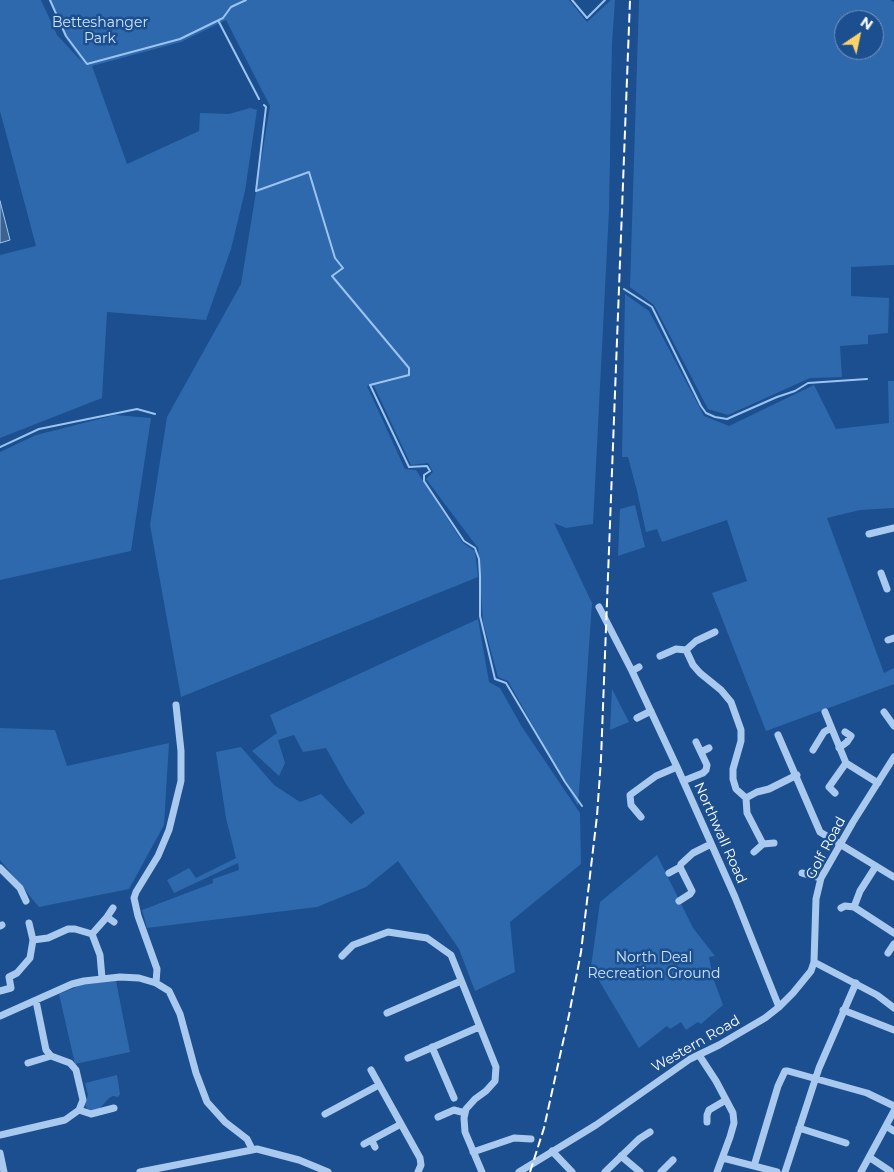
<!DOCTYPE html>
<style>
body{margin:0}
#map{position:relative;width:894px;height:1172px;overflow:hidden;background:#1b4f8f;font-family:Montserrat,sans-serif}
canvas{display:block}
.north{position:absolute;left:834px;top:10px;width:50px;height:50px;box-sizing:border-box;background:#1b4f8f;border:1px solid #7695bc;border-radius:50%;rotate:34deg;font-size:14px;font-weight:700;line-height:20px;text-align:center;color:#fff}
.north::after{content:'';display:block;margin:auto;width:18px;height:22px;background:#ffd166;clip-path:polygon(50% 0,100% 100%,50% 72%,0 100%)}
</style>
<div id="map">
<canvas width="894" height="1172"></canvas>
<div class="north">N</div>
</div>
<script>
const ctx = document.querySelector('canvas').getContext('2d');
ctx.lineJoin = 'round';
function fill(path, color) { ctx.fillStyle = color; ctx.fill(path, 'evenodd'); }
const poly = rows => new Path2D(rows.map(r => 'M' + r).join(''));
function trace(path, color, width, dash) { ctx.strokeStyle = color; ctx.lineWidth = width; ctx.lineCap = dash ? 'butt' : 'round'; ctx.setLineDash(dash || []); ctx.stroke(path); }
function label(font, color, halo, rows, align = 'center') {
  ctx.font = font + ' Montserrat,sans-serif'; ctx.lineWidth = 5; ctx.setLineDash([]); ctx.textBaseline = 'middle'; ctx.strokeStyle = halo; ctx.fillStyle = color; for (const [text, x, y, turn = 0] of rows) {
    ctx.save(); ctx.translate(x, y); ctx.rotate((+turn || 0) * Math.PI / 180); ctx.textAlign = isNaN(turn) ? turn : align; if (halo) ctx.strokeText(text, 0, 0); ctx.fillText(text, 0, 0); ctx.restore();
  }
}
const green = poly([
 [0,0,41,0,57,35,83,63,65,37,49,0,569,0,587,22,611,0,615,0,612,43,609,210,593,524,566,528,554,523,592,603,578,806,508,681,498,677,483,622,478,548,426,479,433,472,428,463,411,465,374,386,367,386,405,469,416,470,463,543,475,551,478,577,181,697,150,525,167,417,241,284,270,106,226,20,181,42,92,66,127,164,199,131,200,113,229,114,250,108,257,110,245,191,231,249,206,320,107,312,102,398,0,438,0,255,36,246,0,111],
 [639,0,890,0,894,2,894,265,851,267,851,296,889,298,888,333,868,335,868,344,840,346,842,377,810,378,728,415,708,409,654,305,630,287],
 [844,20,874,20,874,50,844,50],
 [625,294,649,311,704,416,729,426,814,385,836,429,889,423,888,381,894,381,894,508,860,510,827,518,884,673,894,668,894,684,766,731,712,593,747,581,727,520,662,542,657,529,646,532,637,491,628,457,622,457],
 [115,415,151,418,131,551,0,580,0,452,36,435],
 [635,505,645,547,618,556,620,509],
 [478,619,489,682,500,688,522,727,580,813,581,864,510,922,515,972,475,991,459,949,398,861,366,887,317,907,147,928,142,910,213,883,213,879,239,870,238,863,174,893,167,880,189,868,196,878,236,858,226,818,216,752,241,747,274,785,300,802,321,794,351,824,365,813,346,784,326,748,303,752,294,735,278,740,285,763,279,776,252,751,277,733,270,715],
 [612,689,629,722,610,730],
 [0,728,55,730,67,766,169,743,164,825,129,889,39,907,0,860],
 [657,855,693,928,715,956,709,957,713,978,723,1005,701,1024,698,1022,686,1030,681,1022,670,1029,667,1026,639,1048,591,967,600,902],
 [116,981,130,1052,75,1064,59,994,84,984],
 [117,1075,120,1094,118,1097,113,1096,109,1098,100,1108,92,1111,87,1109,85,1105,88,1095,85,1083]
]);
const water = poly([
 [0,201,10,240,0,243,0,201]
]);
const stream = poly([
 [50,0,66,36,87,64,180,39,223,18,231,7,246,0],
 [572,0,587,18,605,0],
 [219,22,259,99],
 [264,105,266,107,256,191,309,172,335,258,343,268,332,276,409,368,409,375,370,385,409,467,427,466,430,471,424,475,424,481,464,541,475,548,479,559,480,576,480,616,495,679,506,683,565,782,582,806],
 [624,289,652,307,701,406,706,413,715,417,727,419,777,397,795,391,808,383,867,379],
 [0,447,39,429,137,409,155,414]
]);
const minor = poly([
 [869,534,894,528],
 [881,573,887,589],
 [599,607,632,671,677,767,735,897,779,1007],
 [888,640,894,638],
 [686,650,696,641,715,632],
 [660,656,676,649,686,650,693,665,700,673,721,690,731,702,741,730,741,741,733,769,733,779,736,789,746,798],
 [632,671,639,667],
 [825,712,846,763,878,783],
 [884,712,894,726],
 [637,718,651,711],
 [778,735,820,832,894,877],
 [839,748,847,742,851,736,845,732],
 [813,750,824,732,831,728],
 [701,752,709,748],
 [683,781,703,773,706,770,707,765,696,742],
 [835,793,829,787,846,763],
 [641,817,631,805,630,795,656,776,677,767],
 [763,844,747,813,746,798,757,792,769,789,797,775],
 [754,852,763,844,774,843],
 [876,866,860,891,854,907,894,933],
 [0,868,20,888,26,901],
 [669,873,680,867],
 [802,873,821,878],
 [679,901,690,894,692,891,680,867,681,864,693,853,711,844],
 [113,908,107,917,114,922],
 [841,908,845,906,854,907],
 [0,926,2,925],
 [92,934,107,917],
 [33,940,48,938,68,929,75,929,92,934,100,955,102,978],
 [888,953,894,944],
 [342,956,353,945,388,932,427,938,451,955,496,1067,495,1081,486,1091,475,1099,466,1109,464,1118,465,1132,482,1172],
 [814,962,877,995,894,1008],
 [156,983,157,969,138,916,134,898,136,892,158,856,169,830,181,781,181,751,176,705],
 [0,991,11,988,9,977,17,973,30,958,33,940,29,923],
 [36,1001,46,1050,51,1056],
 [843,1010,894,1030],
 [387,1013,461,981],
 [0,1016,72,984,84,981,120,977,139,978,156,983,169,991,180,1014,196,1073,207,1102,225,1122,247,1139,252,1149],
 [432,1047,454,1098],
 [699,1055,716,1081,733,1113,734,1123,730,1137,717,1172],
 [408,1058,479,1027],
 [371,1070,420,1158,421,1165,418,1172],
 [79,1110,91,1114,114,1108],
 [325,1114,379,1085],
 [438,1117,454,1110,465,1113],
 [707,1122,707,1115,709,1110,726,1100],
 [886,1126,894,1131],
 [799,1128,846,1143],
 [0,1135,65,1120,79,1110,83,1100,76,1070,70,1063,51,1056,28,1063],
 [372,1141,375,1147],
 [364,1144,401,1124],
 [552,1151,572,1172],
 [473,1152,514,1138,531,1139],
 [0,1153,4,1172],
 [621,1156,640,1172],
 [869,1157,890,1171],
 [723,1158,777,1172],
 [754,1166,778,1086,785,1071,788,1071,867,1093,894,1106],
 [140,1172,257,1149,299,1160,328,1172],
 [519,1172,596,1125,690,1059,719,1045,765,1018,779,1007,793,993,811,971,814,962,816,899,821,878,853,822,894,757],
 [605,1172,639,1139,650,1132],
 [661,1172,673,1160],
 [785,1172,819,1068,856,983],
 [861,1172,894,1111]
]);
const rail = poly([
 [530,1172,544,1128,569,1015,581,952,597,816,601,759,630,0]
]);
const parkNames = [
 ["Betteshanger",100,23],
 ["Park",100,39],
 ["North Deal",654,958],
 ["Recreation Ground",654,974]
];
const streetNames = [
 ["Northwall Road",720,833,66],
 ["Golf Road",826,848,-62],
 ["Western Road",696,1044,-30]
];
fill(green, '#2e69ad');
fill(water, '#3c6290');
trace(water, '#9cc4f0', 1);
trace(stream, '#9cc4f0', 2);
trace(minor, '#a9c9ee', 7);
trace(rail, '#fff', 2, [9, 4]);
label('14px', '#cfe3fa', '#1b4f8f', parkNames);
label('14px', '#fff', '#1b4f8f', streetNames);
</script>
